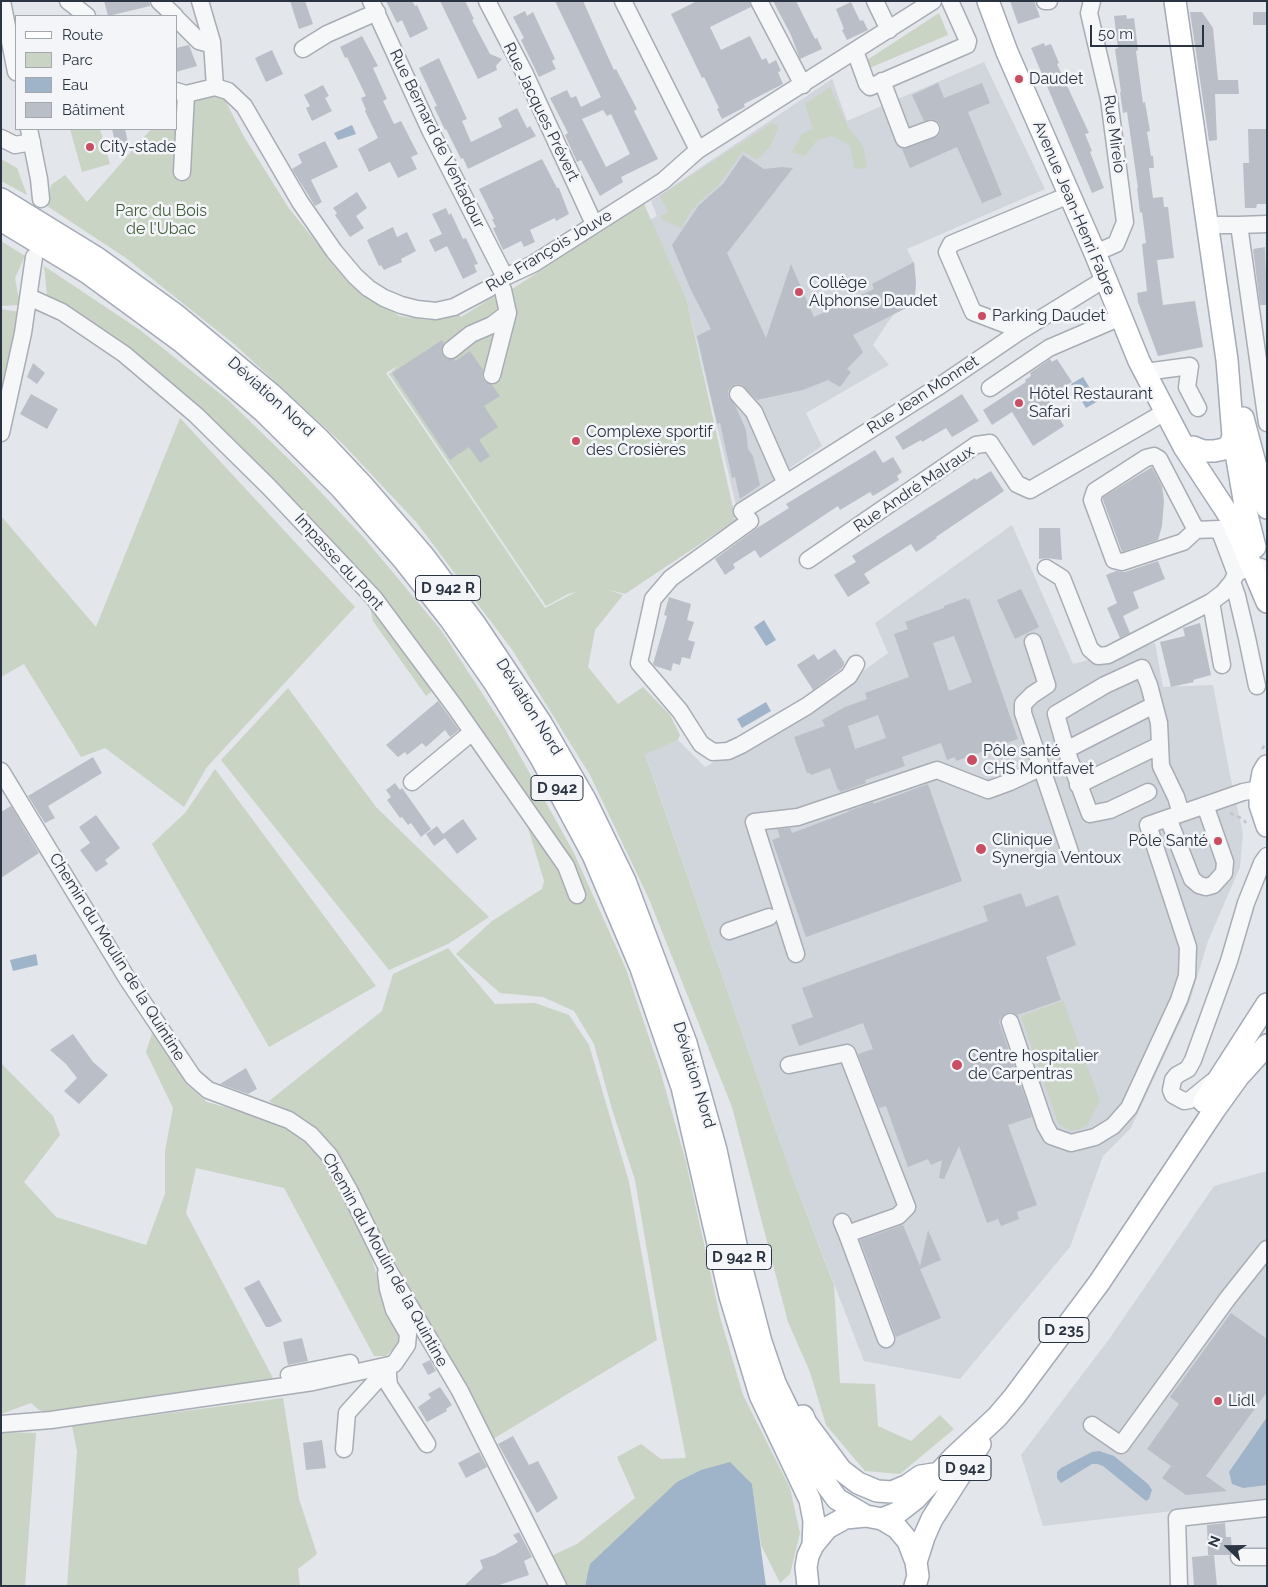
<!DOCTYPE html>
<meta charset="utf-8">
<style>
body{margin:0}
#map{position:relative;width:1268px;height:1587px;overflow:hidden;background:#e3e6eb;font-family:Raleway,sans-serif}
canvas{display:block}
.frame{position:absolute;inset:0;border:2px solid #2b3442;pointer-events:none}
.legend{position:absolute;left:15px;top:15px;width:162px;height:115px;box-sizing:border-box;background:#f3f5f8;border:1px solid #a3a8af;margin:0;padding:6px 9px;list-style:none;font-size:15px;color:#2b3442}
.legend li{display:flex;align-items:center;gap:10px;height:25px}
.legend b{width:25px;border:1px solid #a3a8af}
.north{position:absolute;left:1203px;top:1522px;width:50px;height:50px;-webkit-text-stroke:4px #f3f5f8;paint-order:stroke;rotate:292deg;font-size:14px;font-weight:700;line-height:20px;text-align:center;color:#2b3442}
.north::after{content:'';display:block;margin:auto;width:18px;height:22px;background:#2b3442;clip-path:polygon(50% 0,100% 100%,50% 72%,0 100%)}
.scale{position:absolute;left:1090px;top:25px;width:114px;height:22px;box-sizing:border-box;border:2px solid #2b3442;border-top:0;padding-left:6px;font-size:15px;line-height:18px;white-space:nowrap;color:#2b3442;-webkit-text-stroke:4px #f3f5f8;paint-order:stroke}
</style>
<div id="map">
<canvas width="1268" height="1587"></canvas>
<div class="frame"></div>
<ul class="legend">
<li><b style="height:6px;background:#fff"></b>Route</li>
<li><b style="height:14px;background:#c9d4c4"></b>Parc</li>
<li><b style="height:14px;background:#a0b4c9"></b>Eau</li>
<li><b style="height:14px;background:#babfc7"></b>Bâtiment</li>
</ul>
<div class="north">N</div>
<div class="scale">50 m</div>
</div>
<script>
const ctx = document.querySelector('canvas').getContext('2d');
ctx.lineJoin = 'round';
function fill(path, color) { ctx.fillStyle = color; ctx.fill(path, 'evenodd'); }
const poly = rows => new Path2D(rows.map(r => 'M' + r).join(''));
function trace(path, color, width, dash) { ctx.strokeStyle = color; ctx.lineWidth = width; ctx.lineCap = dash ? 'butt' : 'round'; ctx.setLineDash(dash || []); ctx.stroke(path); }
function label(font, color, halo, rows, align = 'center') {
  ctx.font = font + ' Raleway,sans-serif'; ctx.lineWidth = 5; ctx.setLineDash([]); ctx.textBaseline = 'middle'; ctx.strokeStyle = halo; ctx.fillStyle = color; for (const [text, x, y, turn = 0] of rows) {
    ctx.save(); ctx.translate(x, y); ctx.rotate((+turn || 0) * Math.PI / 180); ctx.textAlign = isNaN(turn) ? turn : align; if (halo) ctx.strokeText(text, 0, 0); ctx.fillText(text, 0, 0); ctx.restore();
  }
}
const built = poly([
 [984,62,1045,189,907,249,914,263,916,283,914,305,904,302,888,322,873,345,889,365,806,413,822,446,736,505,687,301,650,220,657,216,651,201,832,79,847,121],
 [1012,525,1073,664,1155,643,1163,687,1213,685,1230,775,1243,833,1240,867,1208,941,1190,1001,1131,1128,1103,1156,1070,1247,960,1379,864,1361,789,1168,645,753,678,740,705,767,811,709,888,653,875,623],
 [1267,1171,1267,1500,1043,1526,1021,1455,1110,1338,1214,1186]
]);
const green = poly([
 [939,13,948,35,867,69,864,62],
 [830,87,848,127,863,146,867,168,854,169,850,145,832,136,817,140,805,156,792,152,802,134,813,129,805,104],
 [208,94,221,97,226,102,243,135,288,207,347,281,399,316,427,320,458,314,461,317,498,294,512,289,644,204,687,301,733,508,737,516,732,519,739,518,625,594,606,589,623,595,595,630,588,667,618,704,643,687,670,715,680,735,678,740,645,754,789,1168,834,1285,840,1383,875,1384,878,1426,911,1441,940,1415,954,1429,900,1474,865,1471,826,1425,810,1372,788,1322,732,1107,649,899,590,775,513,651,417,523,344,445,234,344,126,258,47,206,51,185,65,175,87,202,151,129,176,129,176,104,188,105],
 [399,365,389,374,546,606,568,594,576,592,545,608,386,373],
 [772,123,778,127,771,145,757,160,743,151,718,186,699,202,689,214,682,228,661,219,661,216,668,212,660,196],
 [70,129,100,129,110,164,82,172],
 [1,159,17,168,27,195,1,181],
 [1,241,25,256,15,278,20,305,1,306],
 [44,266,140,330,228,400,298,468,365,539,441,630,504,727,574,853,626,969,660,1070,686,1162,720,1317,743,1395,790,1488,800,1533,790,1574,780,1583,761,1545,752,1484,587,1577,585,1586,566,1586,551,1556,577,1544,635,1498,617,1457,641,1444,661,1459,686,1458,661,1332,635,1180,612,1109,594,1044,574,1011,543,997,500,993,456,954,492,921,542,889,544,881,528,828,492,753,438,686,426,696,373,621,366,589,353,568,79,315,47,295],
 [1,309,20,312,1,409],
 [180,418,355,607,207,767,184,807,105,748,81,757,24,664,1,677,2,517,96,627],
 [288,688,376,807,489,917,448,944,389,970,221,760],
 [215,769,376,986,269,1047,152,844,185,813],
 [448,948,495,1004,535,1003,569,1015,589,1045,629,1182,657,1340,493,1439,334,1151,311,1126,269,1101,382,1011,393,974],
 [1063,1001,1100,1101,1087,1125,1078,1130,1070,1130,1062,1127,1058,1123,1021,1016],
 [154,1027,187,1085,207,1102,271,1120,295,1131,312,1143,344,1194,363,1229,378,1280,398,1327,399,1343,386,1356,374,1356,284,1188,196,1168,186,1213,275,1382,55,1415,39,1410,31,1403,1,1414,1,1063,53,1116,60,1135,24,1182,56,1217,146,1245,165,1194,165,1151,173,1108,146,1052],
 [283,1398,299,1499,317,1554,298,1569,300,1586,67,1586,77,1451,72,1426],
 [1,1432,36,1433,25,1586,1,1586]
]);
const water = poly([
 [352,125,356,134,338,140,334,133],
 [1083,377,1098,401,1086,408,1071,384],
 [764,620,776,640,766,646,754,627],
 [766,702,771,711,742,728,737,719],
 [36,954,38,965,13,971,10,960],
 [1267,1417,1267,1485,1243,1488,1232,1484,1229,1472],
 [1099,1451,1114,1456,1148,1484,1152,1490,1149,1499,1146,1501,1103,1466,1097,1464,1092,1464,1061,1483,1057,1478,1057,1472,1061,1468,1092,1452],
 [730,1462,752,1484,766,1586,585,1586,590,1564,677,1482,701,1470]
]);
const building = poly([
 [104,1,149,1,150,6,108,16],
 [290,1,305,1,313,24,299,29],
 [386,1,412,1,415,6,417,5,428,29,410,38,402,20,397,23],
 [440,1,465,1,474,19,472,20,490,54,502,59,496,66,497,70,478,79],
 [555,1,583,1,608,57,614,70,616,69,637,109,634,111,658,159,621,177,623,182,600,196,581,160,577,162,565,135,568,133,550,98,567,90,571,98,576,96,581,107,601,97],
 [603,110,607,116,611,114,630,154,606,167,582,119],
 [697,1,749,1,751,7,710,27,721,50,750,36,762,60,766,58,769,64,776,60,781,71,778,72,783,84,744,104,745,107,722,119,717,109,719,108,704,77,702,78,671,14],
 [773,1,796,1,815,39,817,38,822,49,800,59,791,35],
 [1010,1,1034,1,1040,17,1018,24],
 [851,2,860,21,863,20,868,30,847,40,842,30,844,29,836,9],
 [525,11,527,16,533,12,555,59,552,61,556,69,539,77,521,40,524,38,513,17],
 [1190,12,1202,12,1213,28,1218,80,1238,80,1239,94,1215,94,1217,140,1209,141],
 [1253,12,1267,12,1267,25,1253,25],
 [1126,15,1127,19,1134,18,1138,50,1136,51,1143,103,1145,102,1150,131,1147,132,1151,156,1153,156,1154,168,1149,168,1153,198,1163,197,1164,207,1168,207,1174,258,1157,260,1163,305,1195,301,1203,347,1158,356,1138,302,1137,293,1147,291,1142,244,1146,243,1142,212,1140,213,1137,188,1138,188,1127,112,1123,113,1120,92,1121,92,1115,49,1118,48,1114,16],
 [362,36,378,66,373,68,387,99,383,101,394,124,401,121,418,154,411,157,417,169,398,178,390,162,369,172,358,149,378,138,365,111,366,110,361,98,366,96,347,57,345,58,340,47],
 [1044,43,1045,46,1051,44,1059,63,1057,64,1089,133,1085,134,1092,151,1090,152,1104,188,1092,193,1031,48],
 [189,45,197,66,176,72,176,48],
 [272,50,283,74,266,82,255,58],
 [439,58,467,119,462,121,471,142,502,127,498,118,517,108,527,128,530,126,536,136,468,169,463,158,461,159,446,129,445,130,434,107,437,106,419,68],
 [938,83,944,98,982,83,990,103,968,112,1002,195,982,203,957,147,910,168,902,149,907,148,934,138,939,135,941,130,940,125,937,121,932,119,924,121,912,95],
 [323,85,329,96,325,98,332,111,312,121,306,108,310,106,304,95],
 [112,129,125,129,129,147,117,150],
 [1248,129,1267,129,1267,204,1257,204,1256,208,1245,208,1243,163,1249,163],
 [325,141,338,167,311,180,322,202,315,206,292,169,302,163,298,154],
 [743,155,764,169,782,167,793,168,727,253,766,338,791,264,814,317,874,289,872,284,914,262,916,283,914,304,853,335,863,352,847,369,851,372,840,387,828,380,803,390,757,400,742,385,736,384,731,387,728,391,728,396,735,405,746,430,748,449,753,456,760,485,740,499,735,477,732,478,720,423,717,424,697,336,711,329,690,288,672,245,699,205,723,184],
 [542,159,557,188,559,188,569,214,556,221,555,218,530,230,535,242,524,247,521,241,503,250,493,228,496,227,492,219,494,219,479,189],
 [357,192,367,208,356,216,364,228,350,237,335,215,337,213,333,208],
 [446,208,449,215,451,213,463,239,466,238,478,264,474,265,477,272,463,279,447,246,435,252,429,240,442,234,432,214],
 [393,227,397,237,407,232,416,251,401,259,402,262,384,270,381,265,379,266,367,240],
 [1265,247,1267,305,1260,305,1253,249],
 [442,340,444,344,441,352,444,357,448,359,454,359,455,361,470,351,483,370,482,377,485,382,492,385,500,396,484,406,498,427,479,440,490,456,480,463,469,447,450,460,392,373],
 [1050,359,1052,362,1057,359,1072,382,1047,398,1064,426,1033,446,1012,412,992,425,983,410,1026,382,1025,380,1031,376,1030,373],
 [33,363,45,373,37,384,27,377],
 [31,394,58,409,47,429,20,414],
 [962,394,979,421,952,437,946,428,922,442,921,440,903,450,895,437],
 [875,450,883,463,893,457,902,472,897,476,899,480,873,496,870,492,840,510,838,506,760,558,755,550,733,564,735,568,725,575,715,559,757,528,789,508,786,504],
 [1152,467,1162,486,1164,501,1162,526,1158,540,1122,552,1103,500,1103,497],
 [991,471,1004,491,936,537,937,538,916,552,911,544,870,570,864,574,870,583,848,597,834,575,856,562,852,556,975,478,976,480],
 [1039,528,1060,528,1062,560,1046,558,1039,559],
 [1158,561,1165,579,1133,592,1139,608,1123,616,1130,633,1120,638,1107,608,1117,603,1106,575,1116,571,1125,572],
 [1021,589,1039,627,1015,639,997,600],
 [669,597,691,604,687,620,694,622,688,640,695,642,690,659,682,657,680,665,673,663,671,671,655,666,653,664,667,616,664,615],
 [966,598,967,600,969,599,1018,739,956,761,955,757,947,760,941,743,902,757,905,766,865,780,866,783,840,792,839,789,838,790,830,768,811,775,810,773,807,773,794,737,825,726,822,720,845,707,867,699,865,693,909,677,894,634,908,629,905,622,944,608,944,606],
 [954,636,972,682,949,691,933,643],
 [878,715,886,738,855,749,848,726],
 [1200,623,1211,675,1193,680,1194,682,1171,687,1160,642,1185,636,1183,628],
 [835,649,844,662,844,665,841,669,813,690,797,665,814,654,818,660],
 [438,701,459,730,450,737,445,730,426,747,422,743,407,755,405,752,398,757,386,745],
 [93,757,102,773,48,806,55,818,45,823,28,796],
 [395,783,400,790,402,788,431,829,421,837,411,823,408,825,402,817,400,818,387,800,391,797,386,790],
 [928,784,962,881,806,937,772,840,780,837,777,829,790,828,792,833,848,812,848,811,873,802,873,804],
 [11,806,39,853,1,878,1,812],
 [96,815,120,848,105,860,108,864,96,872,80,850,90,843,79,827],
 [463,819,477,839,457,854,445,838,434,846,426,834,437,826,443,834],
 [1021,893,1026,907,1058,895,1076,945,1046,957,1061,1000,1017,1015,1012,1012,1006,1013,1002,1016,999,1022,1032,1117,1008,1125,1037,1205,1017,1212,1019,1219,1001,1226,998,1219,987,1223,959,1146,944,1179,939,1178,942,1160,931,1165,928,1159,908,1167,886,1106,879,1108,858,1054,873,1049,863,1023,799,1046,791,1025,813,1017,802,988,988,921,983,906],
 [73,1034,93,1062,108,1075,79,1104,64,1091,77,1078,66,1064,50,1050],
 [246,1068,257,1089,248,1094,220,1084],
 [903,1225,920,1266,928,1230,941,1260,920,1269,941,1318,896,1337,860,1240],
 [259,1280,282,1321,270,1327,266,1327,244,1288],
 [1231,1313,1267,1339,1267,1392,1206,1476,1227,1491,1186,1495,1162,1478,1171,1466,1147,1449,1179,1404,1170,1397],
 [302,1338,308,1361,288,1365,283,1342],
 [430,1360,436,1371,428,1375,422,1364],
 [440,1387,452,1405,446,1409,447,1411,427,1422,418,1407,431,1398,428,1394],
 [513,1436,529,1465,538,1461,558,1498,537,1513,498,1444],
 [322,1440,326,1468,306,1470,303,1443],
 [479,1452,487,1467,466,1478,458,1463],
 [1225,1523,1226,1537,1231,1537,1232,1551,1230,1555,1214,1555,1217,1586,1194,1586,1192,1557,1214,1555,1208,1555,1207,1525],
 [519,1532,532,1557,524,1561,529,1575,496,1586,464,1586,483,1568,480,1560,495,1555,518,1542,513,1535]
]);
const path = poly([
 [1262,749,1267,742],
 [1230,813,1243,819,1246,823]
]);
const minor = poly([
 [2,1,16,72],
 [68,1,87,16],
 [159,1,175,16],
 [200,1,212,42,215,87],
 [371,1,430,130,505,277],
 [487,1,525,74,594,224],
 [623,1,698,150],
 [759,1,803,85],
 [875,1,889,30],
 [1045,1,1049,1],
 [1092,1,1089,13,1109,99,1125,222,1116,244,1095,253],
 [176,18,199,41,206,43,212,42],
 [303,49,327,34,377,12],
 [855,51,867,84,870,87,967,45,968,41,950,1],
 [882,81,904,139,931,129],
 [215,87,228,91,244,106,300,202,334,251,355,276,368,288,384,298,401,305,417,309,436,311,454,307,488,289,505,277,533,264,663,181,698,150,933,1],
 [176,91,186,94,215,87],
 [29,129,39,179,41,199],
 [1,138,15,145,32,142],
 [182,172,186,94],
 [1209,225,1239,225,1267,423],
 [1239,225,1267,224],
 [29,297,62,312,124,354,196,415,269,487,374,598,455,707,566,866,577,895],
 [1019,332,1015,328,973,312,947,252,951,244,1069,195],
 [451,350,471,334,492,325,508,313],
 [1145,372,1190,366,1187,387,1198,408],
 [492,375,508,313,503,290,498,282],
 [990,388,1049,348,1121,317],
 [738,394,754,412,780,471,786,483],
 [1,433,23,333,34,257],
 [1196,530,1159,459,1154,456,1146,458,1095,491,1092,500,1114,560,1122,562,1183,542,1196,530,1219,529,1236,574],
 [808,560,976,445,990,443,1017,484,1030,490,1165,412],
 [1046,568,1062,578,1090,649,1098,656,1108,655,1211,602,1223,593,1232,582,1236,574,1251,565,1261,567,1267,572],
 [1232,582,1237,596,1247,638,1257,686],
 [1211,602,1222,665],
 [1033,642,1047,685,1032,695,1023,704,1023,713,1070,852],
 [856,664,849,676,807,706,741,745,728,751,713,752,701,744,680,711,639,663,653,599,671,578,750,521,742,511,941,385,1019,332,1105,279],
 [1066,750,1154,705],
 [1,771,128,980,193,1077,208,1090,289,1120,311,1135,329,1155,349,1190,386,1266,460,1391,558,1586],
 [412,782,471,733],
 [1078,785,1160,745],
 [1148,792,1110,810,1090,814,1066,750,1056,714,1105,685,1142,668,1149,685,1159,723,1161,766,1176,797,1181,813],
 [1168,818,1192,879,1199,885,1206,887,1213,885,1224,873,1225,862,1205,805],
 [729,931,769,917],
 [796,954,754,822,798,817,937,770,988,790,1010,782,1042,767],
 [1010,1022,1045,1125,1051,1136,1071,1143,1095,1137,1113,1126,1129,1108,1179,1000,1187,976,1188,947,1148,825,1243,792,1260,789],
 [789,1065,847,1053,907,1207,898,1216,847,1234,842,1222],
 [1212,1082,1190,1100,1184,1101,1173,1095,1171,1090,1173,1080,1177,1075,1188,1069,1193,1060,1229,961,1246,903,1262,863,1267,856],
 [847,1234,886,1339],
 [387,1366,389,1385,427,1444],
 [289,1375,350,1363],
 [1,1424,51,1420,313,1382,394,1364,407,1345,408,1334,394,1310,388,1289,386,1273],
 [1092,1425,1121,1445,1228,1298,1267,1249],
 [344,1449,347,1413,377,1380,388,1373],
 [1239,1557,1267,1557],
 [1179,1586,1177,1518,1267,1508]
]);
const major = poly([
 [988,1,1007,52,1095,253,1139,361,1184,447,1232,520,1267,602],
 [1175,1,1227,360,1233,436,1246,511,1255,547],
 [1,199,97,258,176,315,271,394,319,439,365,488,423,555,475,624,541,723,586,801,625,881,686,1043,716,1150,738,1254,761,1342,775,1383,821,1477,837,1499,866,1516],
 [1,220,88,273,182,342,263,411,341,488,403,559,450,619,494,682,541,758,593,855,641,968,682,1087,730,1296,760,1395,810,1500,814,1521,813,1545],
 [1243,418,1267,508],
 [1193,447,1203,451,1214,451,1224,449,1230,445,1233,436],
 [1267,766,1263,773,1260,789,1260,805,1267,826],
 [1204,1102,1267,1004],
 [803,1416,806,1423,841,1470,858,1483,877,1491,892,1492,908,1485,921,1476,934,1474],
 [882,1519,897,1513,915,1499,954,1457,997,1417,1014,1397,1099,1283,1215,1109,1238,1077,1267,1045],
 [916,1562,924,1537,932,1519,980,1444],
 [808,1586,806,1567,808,1556,813,1545,827,1528,845,1518,866,1516,882,1519,897,1528,908,1541,916,1562,918,1576,915,1586]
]);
const markers = [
 [1019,79,5,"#c94e63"],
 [90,147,5,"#c94e63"],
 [799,292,5,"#c94e63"],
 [982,316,5,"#c94e63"],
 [1019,403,5,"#c94e63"],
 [576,441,5,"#c94e63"],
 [972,760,6,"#c94e63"],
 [1218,841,5,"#c94e63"],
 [981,849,6,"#c94e63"],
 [957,1065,6,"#c94e63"],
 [1218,1401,5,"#c94e63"]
];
const shields = [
 [448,588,65],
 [557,788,52],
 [739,1257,65],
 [1064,1330,50],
 [965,1468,52]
];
const shieldNames = [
 ["D 942 R",448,588],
 ["D 942",557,788],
 ["D 942 R",739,1257],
 ["D 235",1064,1330],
 ["D 942",965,1468]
];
const poiNames = [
 ["Daudet",1029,79],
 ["City-stade",100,147],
 ["Collège",809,283],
 ["Alphonse Daudet",809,301],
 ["Parking Daudet",992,316],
 ["Hôtel Restaurant",1029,394],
 ["Safari",1029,412],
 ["Complexe sportif",586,432],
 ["des Crosières",586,450],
 ["Pôle santé",983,751],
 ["CHS Montfavet",983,769],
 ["Clinique",992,840],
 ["Synergia Ventoux",992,858],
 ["Pôle Santé",1208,841,"right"],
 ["Centre hospitalier",968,1056],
 ["de Carpentras",968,1074],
 ["Lidl",1228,1401]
];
const streetNames = [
 ["Rue Jacques Prévert",541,112,64],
 ["Rue Mireio",1114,134,82],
 ["Rue Bernard de Ventadour",437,139,64],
 ["Avenue Jean-Henri Fabre",1074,208,67],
 ["Rue François Jouve",549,251,-31],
 ["Rue Jean Monnet",923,395,-33],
 ["Déviation Nord",271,397,42],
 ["Rue André Malraux",914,489,-34],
 ["Impasse du Pont",339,562,48],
 ["Déviation Nord",529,707,58],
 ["Chemin du Moulin de la Quintine",117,957,58],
 ["Déviation Nord",694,1075,73],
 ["Chemin du Moulin de la Quintine",385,1260,61]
];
const parkNames = [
 ["Parc du Bois",161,211],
 ["de l'Ubac",161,229]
];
fill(built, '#d1d5dc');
fill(green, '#c9d4c4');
fill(water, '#a0b4c9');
fill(building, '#babfc7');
trace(minor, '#a8adb5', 19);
trace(major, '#a3abb6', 24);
trace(path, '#c1c4c9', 2.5, [4, 4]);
trace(minor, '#f6f7f9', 16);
trace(major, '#fff', 21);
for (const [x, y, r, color] of markers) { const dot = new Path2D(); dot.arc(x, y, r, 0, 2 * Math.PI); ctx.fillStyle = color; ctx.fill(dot); trace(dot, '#f3f5f8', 2); }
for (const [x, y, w] of shields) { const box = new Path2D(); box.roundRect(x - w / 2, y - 12.5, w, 25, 4); ctx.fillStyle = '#f3f5f8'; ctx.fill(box); trace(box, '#2b3442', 1); }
label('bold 15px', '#2b3442', null, shieldNames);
label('16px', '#2b3442', '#f3f5f8', poiNames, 'left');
label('16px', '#2b3442', '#f3f5f8', streetNames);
label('16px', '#415d39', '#f3f5f8', parkNames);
</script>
